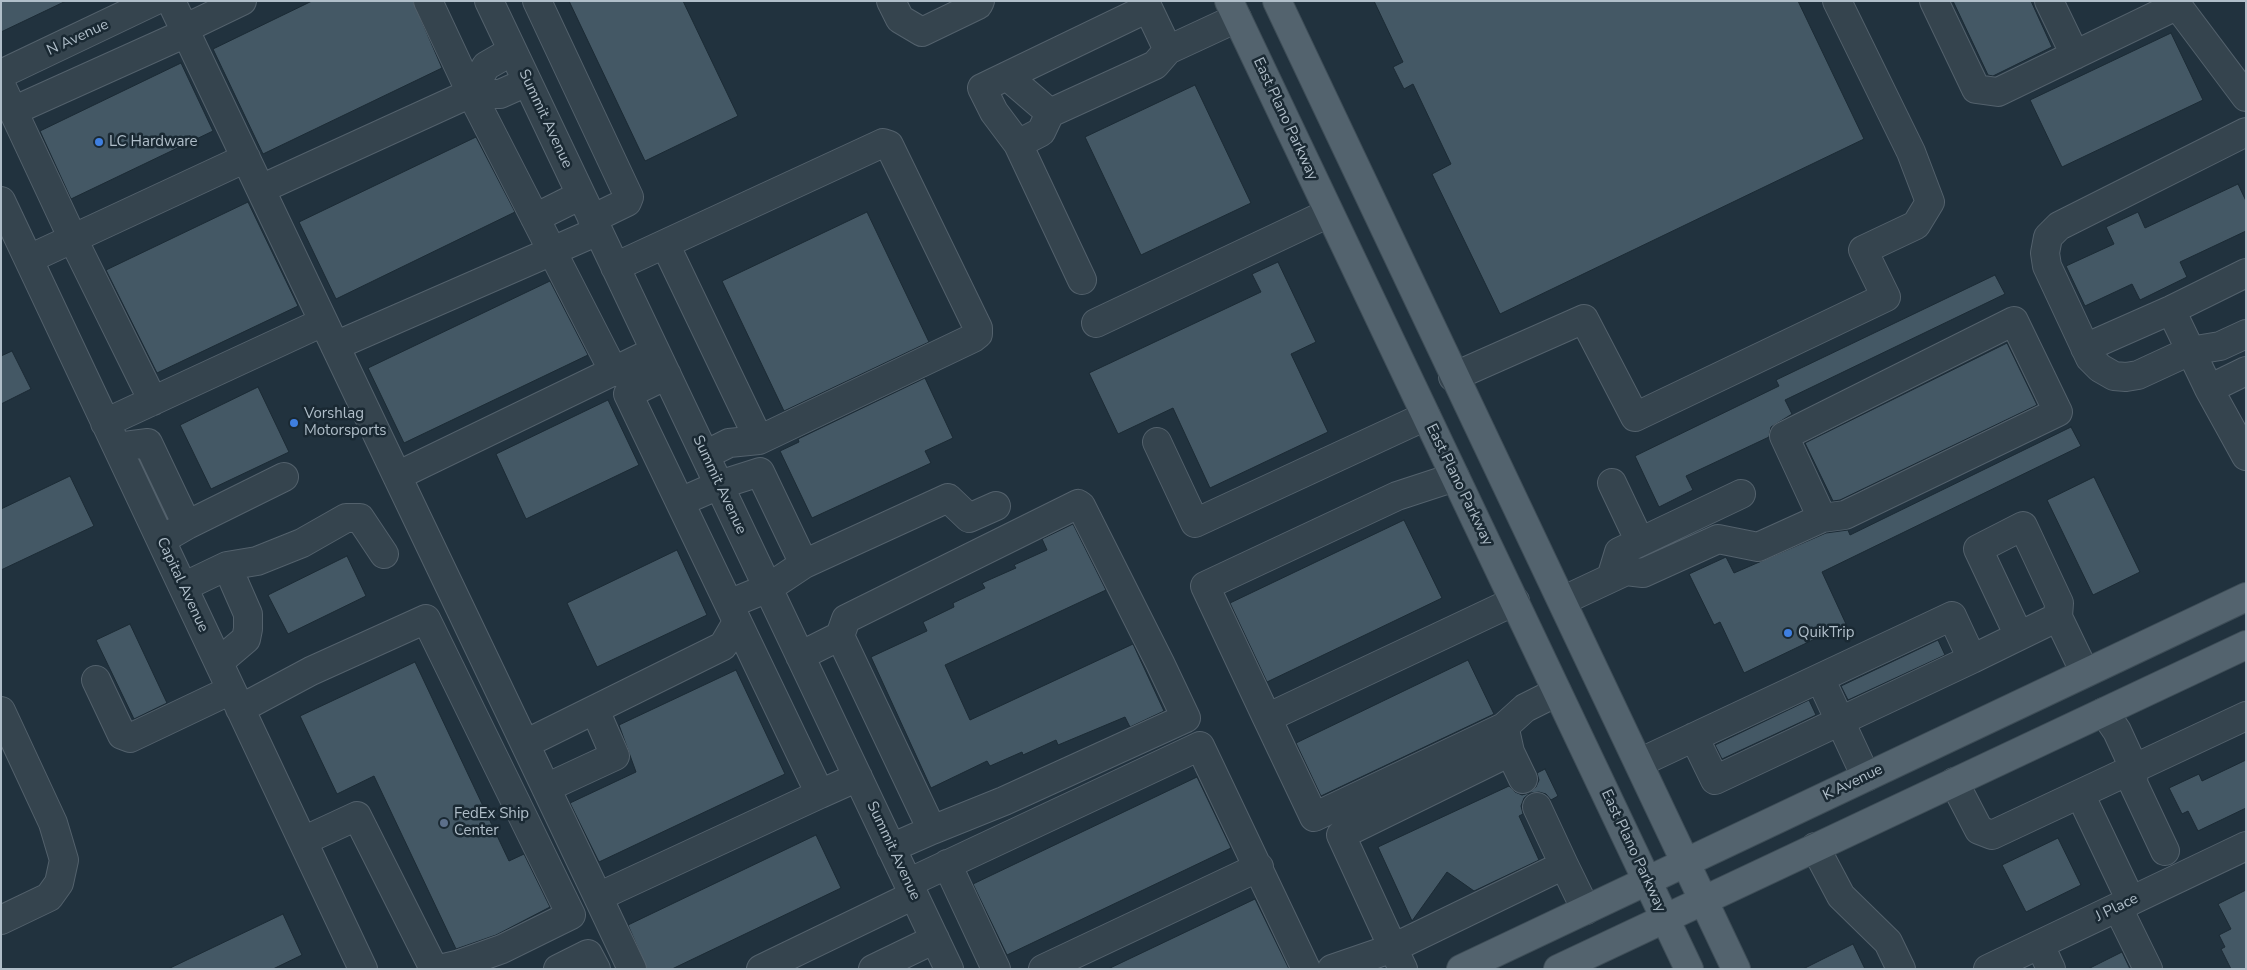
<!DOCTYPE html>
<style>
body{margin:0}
#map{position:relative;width:2247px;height:970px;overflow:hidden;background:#21323e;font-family:"Nunito Sans",sans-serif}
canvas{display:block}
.frame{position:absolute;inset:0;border:2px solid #b0bec9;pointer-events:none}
</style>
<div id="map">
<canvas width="2247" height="970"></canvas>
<div class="frame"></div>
</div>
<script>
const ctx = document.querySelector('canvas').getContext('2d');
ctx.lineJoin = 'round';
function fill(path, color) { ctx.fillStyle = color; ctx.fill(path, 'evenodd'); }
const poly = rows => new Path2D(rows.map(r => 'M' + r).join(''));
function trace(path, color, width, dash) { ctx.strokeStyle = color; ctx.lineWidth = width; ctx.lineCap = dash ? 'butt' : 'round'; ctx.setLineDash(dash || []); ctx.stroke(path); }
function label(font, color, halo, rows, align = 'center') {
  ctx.font = font + ' "Nunito Sans",sans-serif'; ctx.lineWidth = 5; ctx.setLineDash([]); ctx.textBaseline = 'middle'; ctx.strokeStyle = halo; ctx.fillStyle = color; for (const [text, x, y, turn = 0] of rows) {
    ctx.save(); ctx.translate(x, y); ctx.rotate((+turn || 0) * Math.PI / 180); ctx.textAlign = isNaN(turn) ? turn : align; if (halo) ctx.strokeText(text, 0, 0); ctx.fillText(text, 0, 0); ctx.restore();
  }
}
const building = poly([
 [1,1,66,1,1,32,1,1],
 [312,1,413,1,442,68,263,154,213,49,312,1],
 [569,1,683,1,738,116,645,161,569,1],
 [1374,1,1798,1,1864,139,1500,314,1432,174,1451,164,1413,84,1404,89,1393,67,1403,62,1374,1],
 [1953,1,2031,1,2052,47,1993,76,1988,75,1953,1],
 [2171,33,2203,100,2062,167,2030,100,2171,33],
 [181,63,213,131,71,199,40,131,181,63],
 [1195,85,1251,203,1141,255,1085,137,1195,85],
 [476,137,515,212,336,299,299,222,476,137],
 [2238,184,2246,201,2246,231,2180,262,2187,277,2140,300,2132,284,2085,306,2066,266,2114,244,2106,227,2138,212,2145,228,2238,184],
 [248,202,298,306,157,373,106,270,248,202],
 [867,212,929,342,784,411,722,281,867,212],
 [1278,262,1316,342,1291,354,1328,432,1210,488,1173,408,1118,434,1089,373,1261,292,1252,274,1278,262],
 [1995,275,2005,294,1785,400,1792,414,1771,427,1769,437,1686,476,1693,490,1659,507,1635,456,1779,386,1776,380,1995,275],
 [550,281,588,355,404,443,368,368,550,281],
 [2007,343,2037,405,1840,500,1833,501,1805,443,2007,343],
 [12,351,31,389,1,404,1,356,12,351],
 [925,378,953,438,925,451,931,463,812,518,780,451,799,442,798,439,925,378],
 [258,387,289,452,211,489,180,425,258,387],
 [608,400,639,465,526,519,496,454,608,400],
 [2071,427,2081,446,1822,572,1846,624,1744,673,1720,622,1714,625,1689,574,1726,557,1734,573,1826,533,1848,530,1850,535,2071,427],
 [70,476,94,526,1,570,1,509,70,476],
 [2094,477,2140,572,2093,595,2047,500,2094,477],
 [1404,520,1442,598,1267,682,1230,603,1404,520],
 [1073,524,1106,590,945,665,970,720,1133,644,1164,711,1130,727,1125,717,1058,745,1056,740,1023,755,1022,752,990,766,987,761,931,788,871,657,927,631,923,622,954,607,953,603,985,588,982,583,1016,568,1014,565,1047,550,1042,539,1073,524],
 [677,550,707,615,597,667,567,603,677,550],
 [347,556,366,596,288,634,268,595,347,556],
 [130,624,167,703,134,719,96,640,130,624],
 [1938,640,1945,655,1848,700,1841,686,1938,640],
 [1468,660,1494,714,1321,796,1296,743,1468,660],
 [415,662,509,861,524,854,550,907,496,935,456,949,374,776,337,794,300,716,415,662],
 [736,670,785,774,599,862,570,803,636,772,619,725,736,670],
 [1809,700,1816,715,1722,759,1715,745,1809,700],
 [2246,760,2246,808,2198,831,2188,811,2182,814,2169,788,2199,774,2202,781,2246,760],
 [1545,769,1558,796,1551,800,1546,794,1539,792,1530,793,1524,798,1521,806,1523,814,1519,816,1539,860,1474,891,1447,872,1412,921,1378,847,1509,786,1515,792,1522,795,1529,793,1536,787,1539,780,1537,773,1545,769],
 [1197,777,1231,848,1007,955,973,884,1197,777],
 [816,835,841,888,672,969,647,969,628,925,816,835],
 [2058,838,2081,885,2026,912,2002,865,2058,838],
 [2246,890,2246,969,2231,969,2221,949,2225,947,2219,935,2231,929,2218,904,2246,890],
 [1255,899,1289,969,1108,969,1255,899],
 [283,914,302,955,273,969,168,969,283,914],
 [1853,944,1865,969,1803,969,1853,944],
 [2122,952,2130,969,2088,969,2122,952]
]);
const minor = poly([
 [171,1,397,476,655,351],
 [428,1,471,93,614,372],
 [489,1,949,969],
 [537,1,629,197,627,202,592,219],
 [891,1,900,19,922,32,978,5,980,1],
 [1934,1,1976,89,1998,92,2176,6],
 [2049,1,2075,55],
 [2174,1,2246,97],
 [184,29,242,1],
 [1,74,154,1],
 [1007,76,1050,113,1155,65,1168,50,1237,18],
 [1,85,73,239,153,401],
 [471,93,486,66,512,51],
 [13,111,186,33],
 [2246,132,2059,226,2048,237,2045,253,2047,266,2090,358,2100,368,2114,376,2126,377,2138,375,2190,351,2220,346,2246,334],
 [1018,144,1041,132,1050,113],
 [261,189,471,93,500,94,527,82],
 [1,201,363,969],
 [535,218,581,195],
 [665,244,759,440],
 [29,259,246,158],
 [615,267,883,143,889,145,978,328,978,334,973,338,759,440,729,443,705,455],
 [1082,280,1018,144,994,112,982,88,1148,8,1168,50],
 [2171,310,2209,389],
 [1096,323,1329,213],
 [335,346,598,231],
 [2085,348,2171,310,2246,273],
 [2246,371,2209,389,2246,456],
 [667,375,628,394,820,794,858,777],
 [1453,377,1584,319,1635,417,1886,297,1863,250,1916,225,1930,202,1911,152,1837,1],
 [105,423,323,322],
 [1157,442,1195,523,1426,416],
 [117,447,148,443,187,525,161,540],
 [397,476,525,744,723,646,737,622],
 [1455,477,1397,496,1205,586,1267,718,1515,601],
 [1612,483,1640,542],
 [680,502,719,485,760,472,804,564,768,588,729,604],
 [187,525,284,477],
 [804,564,948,498,969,518,996,506],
 [227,566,257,561,302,543,346,518,360,518,384,554],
 [1611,578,1619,552,1741,494],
 [183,587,227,566,248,614,248,629,246,639,219,662],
 [1562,601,1626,571,1643,573,1718,539,1758,547,1822,518,1845,515,2058,412,2014,321,1784,436,1822,518],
 [2058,617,2085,673],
 [840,636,846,619,1078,504,1081,506,1160,663,1186,718,1004,801,932,830],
 [800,656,840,636,932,830,891,848],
 [1820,678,1866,777],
 [96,680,122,735,130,738,231,690],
 [240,709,311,671,426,619,571,915,502,949,460,964,439,969],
 [1,711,53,823,64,860,59,883,49,897,1,920],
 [2104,712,2117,731,2134,768,2133,783,2165,851],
 [1267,718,1314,817,1504,727,1525,708,1557,692],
 [1506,734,1510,752,1523,779],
 [1694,737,1715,780,1972,659],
 [525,744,598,897,820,794],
 [1639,763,1952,616,1972,659,2019,636,1978,549,2023,526,2059,603,2058,617,2019,636],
 [1954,782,1979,830,1992,835,2246,716],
 [546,788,615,756,595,710],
 [2080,794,2131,901],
 [1537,807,1564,865],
 [303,841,357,816,434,969],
 [1815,847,1841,896,1888,942,1901,969],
 [947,864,996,969],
 [908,883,1200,746,1306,969],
 [598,897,632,969],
 [2118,908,2148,969],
 [2040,945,2051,969],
 [558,969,588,954,596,969],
 [761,969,914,895],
 [873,969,935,939],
 [1043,969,1259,867],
 [1332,969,1393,948,1341,835,1510,752],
 [1403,969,1393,948,1564,865,1586,910],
 [1988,969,2246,846]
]);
const major = poly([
 [1229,1,1689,969],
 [1277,1,1736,969],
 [1461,969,2246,597],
 [1558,969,2246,645]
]);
const markers = [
 [99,142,5,"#3f7fe0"],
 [294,423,5,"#3f7fe0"],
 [1788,633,5,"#3f7fe0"],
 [444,823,5,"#5c6f8a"]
];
const streetNames = [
 ["N Avenue",78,38,-25],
 ["Summit Avenue",545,119,65],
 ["East Plano Parkway",1285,119,65],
 ["Summit Avenue",719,485,65],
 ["East Plano Parkway",1459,485,64],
 ["Capital Avenue",182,585,65],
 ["K Avenue",1853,783,-26],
 ["Summit Avenue",893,851,65],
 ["East Plano Parkway",1633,851,65],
 ["J Place",2117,908,-26]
];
const poiNames = [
 ["LC Hardware",109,142],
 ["Vorshlag",304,414],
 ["Motorsports",304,431],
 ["QuikTrip",1798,633],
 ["FedEx Ship",454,814],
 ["Center",454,831]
];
fill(building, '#445865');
trace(building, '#1c2b35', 1);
trace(minor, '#53616c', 30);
trace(major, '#3e4d57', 30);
trace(minor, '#35444e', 28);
trace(major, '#53636e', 28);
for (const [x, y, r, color] of markers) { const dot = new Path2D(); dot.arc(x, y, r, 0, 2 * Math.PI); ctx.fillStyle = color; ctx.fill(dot); trace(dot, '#1a2933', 2); }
label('15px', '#b0bec9', '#1a2933', streetNames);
label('15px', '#b0bec9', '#1a2933', poiNames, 'left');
</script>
